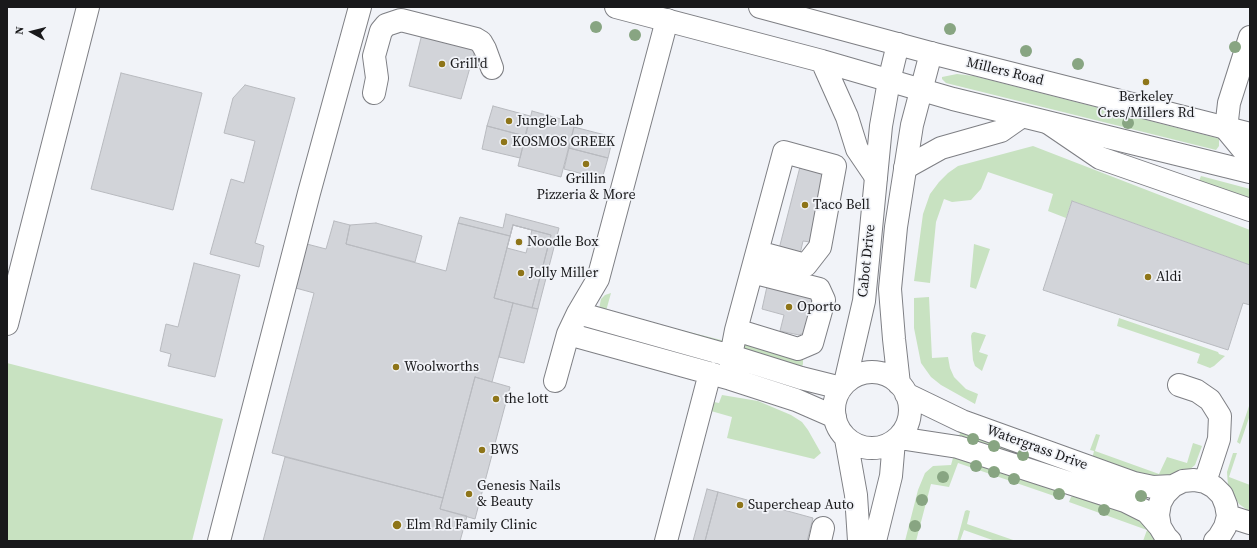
<!DOCTYPE html>
<style>
body{margin:0}
#map{position:relative;width:1257px;height:548px;overflow:hidden;background:#f1f3f8;font-family:"Source Serif 4",serif}
canvas{display:block}
.frame{position:absolute;inset:0;border:8px solid #19191b;pointer-events:none}
.north{position:absolute;left:12px;top:12px;width:40px;height:40px;-webkit-text-stroke:3px #f1f3f8;paint-order:stroke;rotate:277deg;font-size:11px;font-weight:700;line-height:16px;text-align:center;color:#19191b}
.north::after{content:'';display:block;margin:auto;width:14px;height:18px;background:#19191b;clip-path:polygon(50% 0,100% 100%,50% 72%,0 100%)}
</style>
<div id="map">
<canvas width="1257" height="548"></canvas>
<div class="frame"></div>
<div class="north">N</div>
</div>
<script>
const ctx = document.querySelector('canvas').getContext('2d');
ctx.lineJoin = 'round';
function fill(path, color) { ctx.fillStyle = color; ctx.fill(path, 'evenodd'); }
const poly = rows => new Path2D(rows.map(r => 'M' + r).join(''));
function trace(path, color, width, dash) { ctx.strokeStyle = color; ctx.lineWidth = width; ctx.lineCap = dash ? 'butt' : 'round'; ctx.setLineDash(dash || []); ctx.stroke(path); }
function label(font, color, halo, rows, align = 'center') {
  ctx.font = font + ' "Source Serif 4",serif'; ctx.lineWidth = 3.5; ctx.setLineDash([]); ctx.textBaseline = 'middle'; ctx.strokeStyle = halo; ctx.fillStyle = color; for (const [text, x, y, turn = 0] of rows) {
    ctx.save(); ctx.translate(x, y); ctx.rotate((+turn || 0) * Math.PI / 180); ctx.textAlign = isNaN(turn) ? turn : align; if (halo) ctx.strokeText(text, 0, 0); ctx.fillText(text, 0, 0); ctx.restore();
  }
}
const green = poly([
 [957,74,974,76,1217,138,1219,139,1219,146,1216,150,946,83,942,79,942,77],
 [1033,146,1250,230,1250,265,1072,201,1066,218,1048,211,1053,194,988,172,981,189,971,200,952,202,944,199,936,222,930,283,914,281,923,214,930,194,939,182,948,173,958,166],
 [1201,176,1250,189,1250,200,1198,183],
 [974,244,990,249,976,289,970,287],
 [611,293,606,311,725,341,723,344,599,309,601,299,605,295],
 [929,297,932,358,948,357,950,368,954,377,966,389,978,394,975,404,941,385,931,377,921,363,914,328,914,298],
 [1119,318,1218,352,1219,354,1225,356,1214,366,1210,368,1197,363,1200,354,1117,326],
 [974,332,986,335,979,352,988,355,982,371,975,366,973,360,971,336,972,333],
 [745,343,752,347,770,352,774,350,803,356,803,364,801,369,744,352,742,345],
 [7,363,223,419,192,541,7,541],
 [722,395,758,401,791,415,802,422,808,430,821,453,814,459,727,438,732,417,711,411,714,402,719,403],
 [1250,403,1250,415,1240,444,1237,442],
 [961,430,1070,468,1068,476,958,439],
 [1096,434,1100,435,1095,451,1159,474,1167,457,1187,463,1193,443,1202,446,1195,465,1189,470,1183,474,1153,478,1092,459,1094,451,1090,450],
 [1233,453,1237,453,1229,477,1250,485,1250,512,1239,504,1228,486,1227,472],
 [956,455,1065,492,1063,499,958,463,949,487,931,484,916,541,905,541,918,490,925,473,933,466,951,465,953,458],
 [1073,495,1122,512,1146,523,1159,541,1143,541,1147,530,1069,502,1071,497],
 [967,510,970,511,967,524,1016,541,995,541,964,530,960,541,957,541,965,511]
]);
const building = poly([
 [423,30,477,43,461,99,409,86,423,30],
 [121,73,202,93,173,210,91,189,121,73],
 [245,85,295,98,255,243,264,246,259,267,210,254,231,179,244,183,255,141,224,133,233,98,245,85],
 [493,106,530,116,525,136,487,126,493,106],
 [532,111,575,123,561,177,518,166,532,111],
 [487,126,525,136,520,158,482,149,487,126],
 [574,127,613,137,608,158,569,148,574,127],
 [569,148,608,158,602,179,564,169,569,148],
 [801,163,828,170,810,242,803,241,800,254,779,249,801,163],
 [1072,201,1250,265,1250,305,1243,303,1228,350,1043,290,1072,201],
 [506,214,559,228,538,309,532,308,551,235,513,225,510,236,458,223,460,217,503,228,506,214],
 [334,221,350,225,346,244,446,271,458,223,510,236,494,298,513,303,492,382,475,377,443,498,272,453,314,293,292,287,303,243,326,249,334,221],
 [376,223,422,236,415,262,346,244,350,225,376,223],
 [513,225,551,235,532,308,494,298,513,225],
 [513,225,532,230,526,253,507,248,513,225],
 [194,263,240,275,215,377,168,366,171,354,160,351,166,324,178,327,194,263],
 [768,282,811,292,815,305,808,331,799,335,780,331,784,315,762,309,768,282],
 [513,303,538,309,524,363,499,357,513,303],
 [475,377,510,387,475,519,440,509,475,377],
 [285,457,443,498,440,509,467,516,460,541,263,541,285,457],
 [707,489,718,492,705,541,693,541,707,489],
 [718,492,813,518,807,541,705,541,718,492]
]);
const minor = poly([
 [1250,37,1229,103,1226,129,1250,158],
 [374,93,377,78,374,56,381,31,386,25,401,20,476,39,481,42,485,49,492,68],
 [1050,124,1100,158,1250,210],
 [578,313,731,356,801,378,841,388],
 [7,324,88,7],
 [736,330,798,349,812,343,824,300,819,289,752,272],
 [568,334,731,379,796,400,835,417],
 '834 410a38 38 0 1 1 76 0a38 38 0 1 1-76 0Z',
 [731,379,731,356,736,330,784,152,835,166,820,247,806,265,758,252],
 [555,381,568,334,578,313,598,279,667,20],
 [845,383,864,301,881,126,889,81,898,44],
 [899,384,894,339,890,289,896,227,912,125,931,53],
 [1179,385,1197,391,1210,400,1220,416,1219,439,1205,482],
 [906,394,962,421,1134,483,1153,487,1173,486],
 [899,438,958,447,1125,501,1147,512,1160,527],
 [846,439,856,495,859,541],
 [1228,516,1250,523],
 [219,541,309,193,360,7],
 [666,541,710,373],
 [820,541,823,528],
 [875,541,891,476,894,441],
 [1170,541,1166,537,1160,527,1158,515,1160,503,1165,494,1173,486,1183,481,1194,480,1205,482,1214,487,1222,495,1226,505,1228,516,1225,527,1219,537,1215,541]
]);
const major = poly([
 [616,7,822,61,953,99,1250,172],
 [760,7,931,53,1250,134],
 [822,61,847,117,857,149,876,177],
 [905,168,941,148,1001,131,1021,117]
]);
const trees = [
 [596,27],
 [950,29],
 [635,35],
 [1235,47],
 [1026,51],
 [1078,64],
 [1128,123],
 [973,439],
 [994,446],
 [1023,455],
 [976,466],
 [994,472],
 [943,477],
 [1014,479],
 [1059,494],
 [1141,496],
 [922,500],
 [1104,510],
 [915,526]
];
const markers = [
 [442,64,4,"#8e7519"],
 [1146,82,4,"#8e7519"],
 [509,121,4,"#8e7519"],
 [504,142,4,"#8e7519"],
 [586,164,4,"#8e7519"],
 [805,205,4,"#8e7519"],
 [519,242,4,"#8e7519"],
 [521,273,4,"#8e7519"],
 [1148,277,4,"#8e7519"],
 [789,307,4,"#8e7519"],
 [396,367,4,"#8e7519"],
 [496,399,4,"#8e7519"],
 [482,450,4,"#8e7519"],
 [469,494,4,"#8e7519"],
 [740,505,4,"#8e7519"],
 [397,525,5,"#8e7519"]
];
const poiNames = [
 ["Grill'd",450,64],
 ["Berkeley",1146,97,"center"],
 ["Cres/Millers Rd",1146,113,"center"],
 ["Jungle Lab",517,121],
 ["KOSMOS GREEK",512,142],
 ["Grillin",586,179,"center"],
 ["Pizzeria & More",586,195,"center"],
 ["Taco Bell",813,205],
 ["Noodle Box",527,242],
 ["Jolly Miller",529,273],
 ["Aldi",1156,277],
 ["Oporto",797,307],
 ["Woolworths",404,367],
 ["the lott",504,399],
 ["BWS",490,450],
 ["Genesis Nails",477,486],
 ["& Beauty",477,502],
 ["Supercheap Auto",748,505],
 ["Elm Rd Family Clinic",406,525]
];
const streetNames = [
 ["Millers Road",1005,72,14],
 ["Cabot Drive",867,261,-84],
 ["Watergrass Drive",1037,448,20]
];
fill(green, '#c8e2c1');
fill(building, '#d2d4d9');
trace(building, '#b8babf', 1);
trace(minor, '#7e7f84', 24);
trace(major, '#7e7f84', 24);
trace(minor, '#fff', 22);
trace(major, '#fff', 22);
ctx.fillStyle = '#88a582';
for (const [x, y] of trees) { ctx.beginPath(); ctx.arc(x, y, 6, 0, 2 * Math.PI); ctx.fill(); }
for (const [x, y, r, color] of markers) { const dot = new Path2D(); dot.arc(x, y, r, 0, 2 * Math.PI); ctx.fillStyle = color; ctx.fill(dot); trace(dot, '#f1f3f8', 1.5); }
label('14px', '#19191b', '#f1f3f8', poiNames, 'left');
label('14px', '#19191b', '#f1f3f8', streetNames);
</script>
